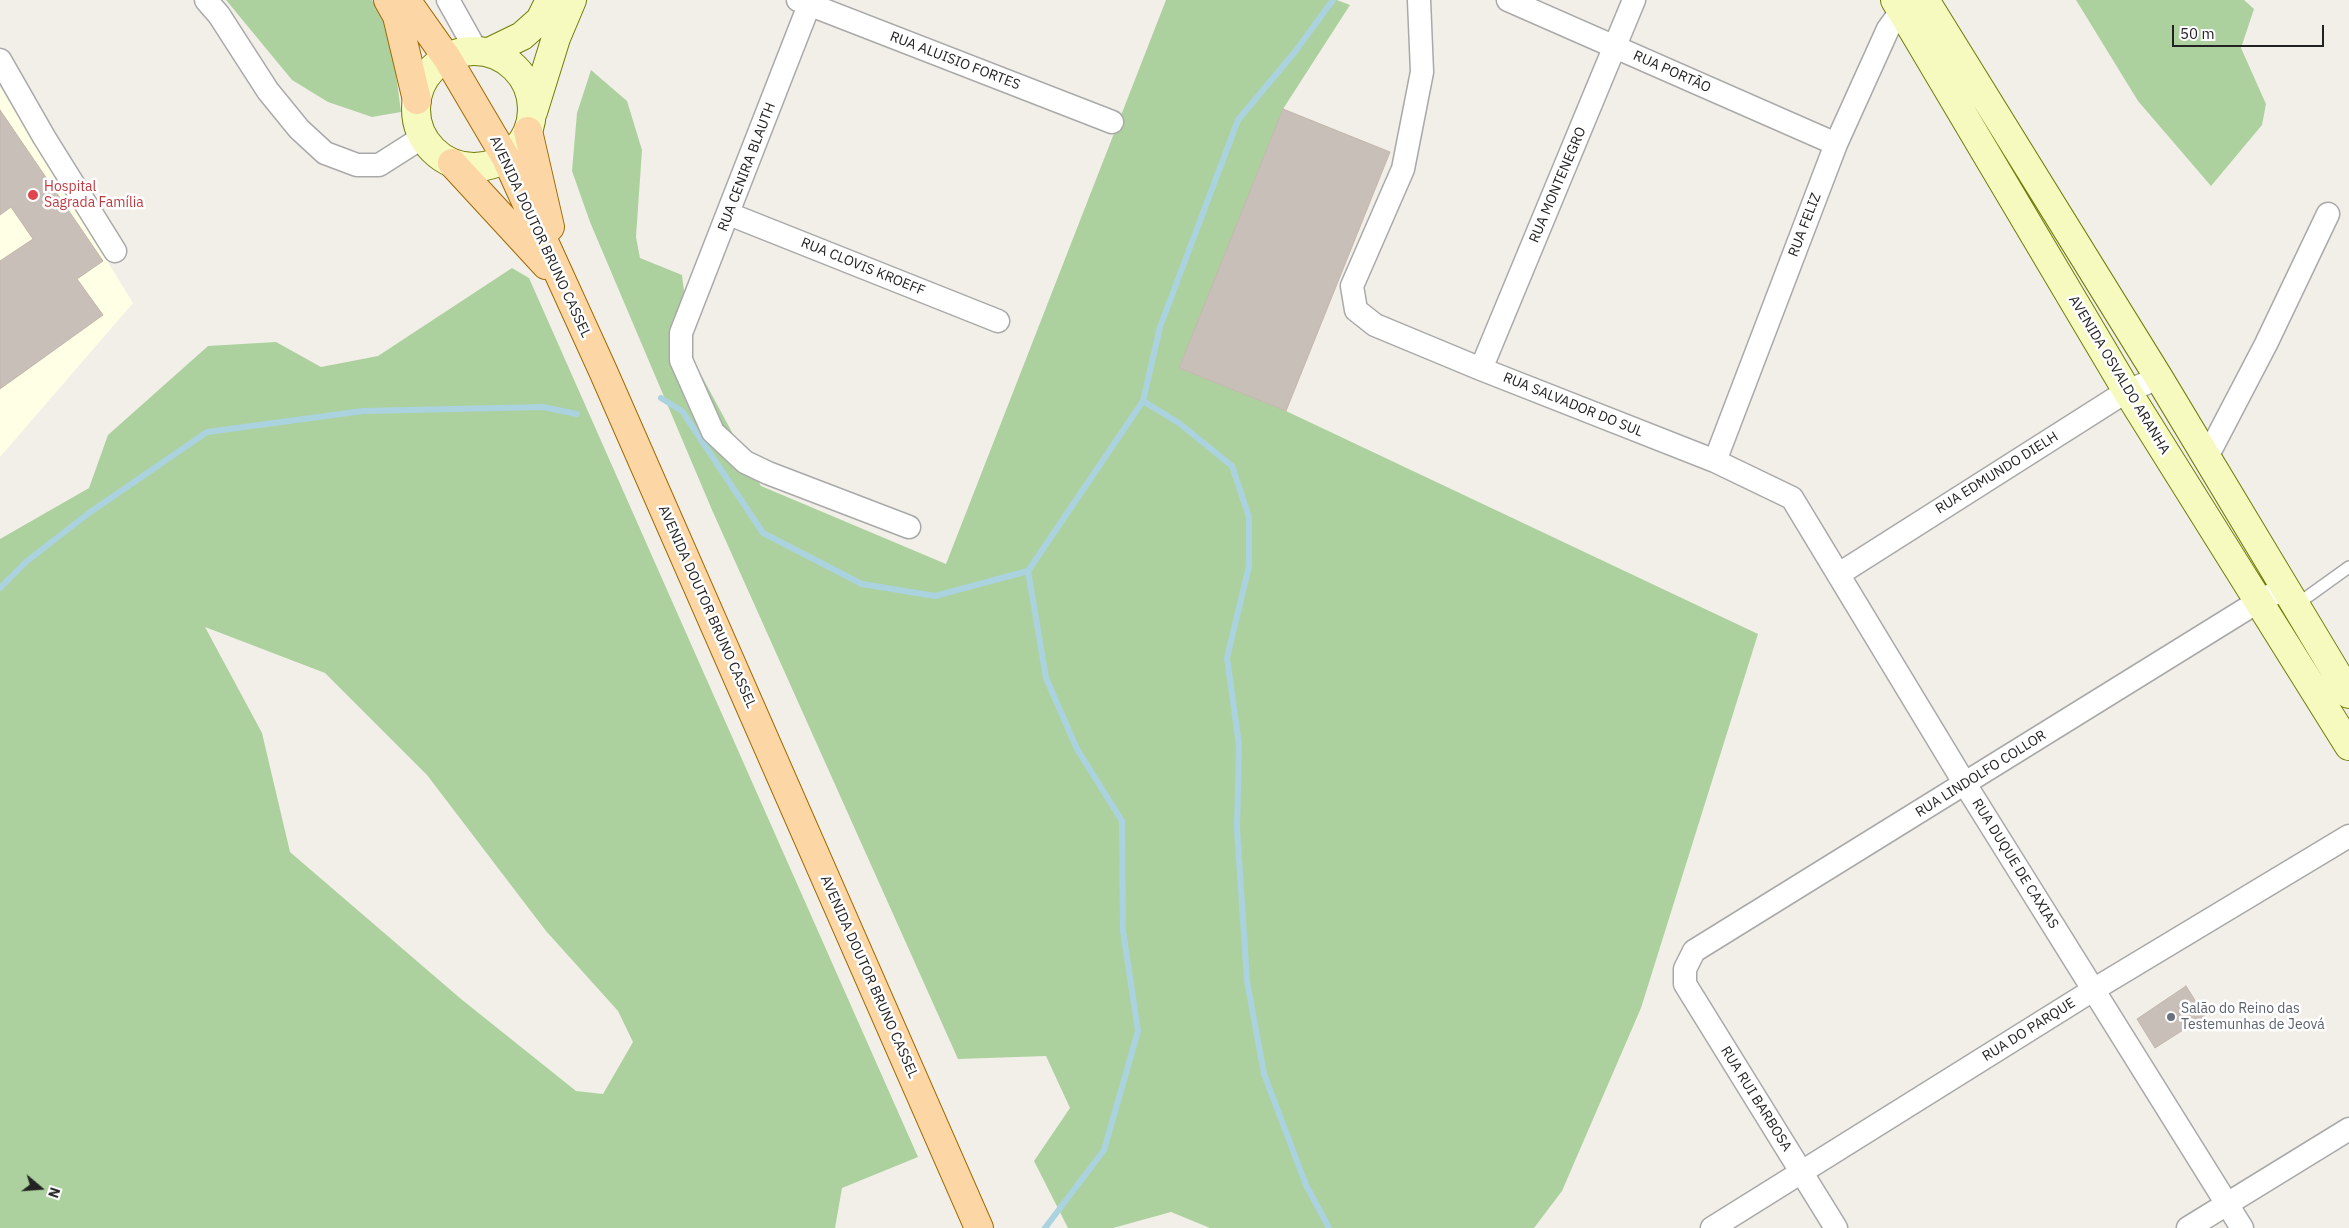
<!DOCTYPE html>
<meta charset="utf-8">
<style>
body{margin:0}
#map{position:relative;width:2349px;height:1228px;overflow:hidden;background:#f2efe9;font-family:"IBM Plex Sans",sans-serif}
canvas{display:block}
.north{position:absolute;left:15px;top:1163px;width:50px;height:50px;-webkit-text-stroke:4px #fff;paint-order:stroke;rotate:108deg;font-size:14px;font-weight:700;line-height:20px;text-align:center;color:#222}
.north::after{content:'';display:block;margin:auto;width:18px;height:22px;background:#222;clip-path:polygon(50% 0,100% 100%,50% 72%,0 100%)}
.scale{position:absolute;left:2172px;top:25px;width:152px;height:22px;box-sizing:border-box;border:2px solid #222;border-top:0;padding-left:6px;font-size:15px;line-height:18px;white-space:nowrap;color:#222;-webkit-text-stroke:4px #fff;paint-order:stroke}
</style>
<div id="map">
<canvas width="2349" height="1228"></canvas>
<div class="north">N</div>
<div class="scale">50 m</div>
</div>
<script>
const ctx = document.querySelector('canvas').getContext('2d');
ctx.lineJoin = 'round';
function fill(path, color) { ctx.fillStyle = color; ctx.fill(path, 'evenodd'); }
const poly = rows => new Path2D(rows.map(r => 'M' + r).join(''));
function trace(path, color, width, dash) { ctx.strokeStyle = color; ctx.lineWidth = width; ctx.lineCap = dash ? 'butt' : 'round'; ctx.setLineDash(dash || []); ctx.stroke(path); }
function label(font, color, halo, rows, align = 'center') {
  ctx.font = font + ' "IBM Plex Sans",sans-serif'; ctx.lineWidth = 5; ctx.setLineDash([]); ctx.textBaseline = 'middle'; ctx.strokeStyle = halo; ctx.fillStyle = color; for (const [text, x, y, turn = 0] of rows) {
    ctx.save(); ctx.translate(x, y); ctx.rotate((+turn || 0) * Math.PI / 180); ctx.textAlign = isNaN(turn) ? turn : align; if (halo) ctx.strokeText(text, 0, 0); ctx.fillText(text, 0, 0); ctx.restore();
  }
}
const education = poly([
 [0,87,133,303,0,457]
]);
const forest = poly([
 [226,0,372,0,390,29,401,112,372,117,328,102,292,80],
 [1166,0,1337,0,1350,5,1283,109,1179,368,1286,411,1758,634,1641,1008,1562,1191,1534,1228,1210,1228,1171,1212,1113,1228,1068,1228,1034,1161,1070,1108,1046,1056,958,1059,712,510,590,222,572,171,577,113,591,70,627,101,642,150,636,237,640,258,682,275,692,358,761,486,946,564],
 [2076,0,2244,0,2254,9,2241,48,2266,104,2262,125,2211,186,2138,101],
 [512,268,529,278,918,1157,842,1188,835,1228,0,1228,0,539,89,488,108,435,208,346,276,342,321,367,378,356],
 [205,627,325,673,427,775,546,931,618,1011,633,1042,603,1094,576,1091,461,999,290,852,262,733]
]);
const stream = poly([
 [661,398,682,411,763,533,862,584,935,596,1028,571,1143,401,1160,327,1238,120,1294,53,1333,0],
 [1143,401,1179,423,1232,466,1249,517,1249,566,1227,658,1239,745,1237,828,1247,981,1264,1074,1306,1185,1329,1228],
 [1028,571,1046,678,1077,749,1122,821,1123,931,1138,1031,1104,1150,1045,1228],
 [0,588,27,561,89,513,207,432,363,411,543,407,577,414]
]);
const building = poly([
 [1283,109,1390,152,1286,411,1179,368,1283,109],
 [0,110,103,261,77,279,103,315,0,389,0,261,33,239,11,207,0,215,0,110],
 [2186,986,2205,1016,2155,1048,2137,1019,2186,986]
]);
const lane = poly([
 [2296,605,2349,567]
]);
const street = poly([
 [206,0,219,15,268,91,299,129,325,153,357,165,379,165,423,137],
 [448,0,476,50],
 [798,0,1112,122],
 [811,0,681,333,681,360,713,432,745,462,768,473,909,527],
 [1419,0,1422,72,1403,169,1352,286,1356,310,1375,325,1481,369,1715,461,1792,498,1965,784,2242,1228],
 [1508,0,1836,144],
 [0,60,44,137,115,251],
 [729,214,998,321],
 [1481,369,1634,0],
 [2207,457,2266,344,2328,214],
 [1715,461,1836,144,1888,29,1902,10,1913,1],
 [1839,574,2127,391,2159,378],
 [1712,1228,2093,990,2349,836],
 [1836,1228,1685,984,1685,969,1694,951,2259,601,2286,588],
 [2188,1228,2349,1129]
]);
const secondary = poly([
 [1895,0,2127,391,2349,746],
 [1925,0,2159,378,2349,694],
 '416 109a58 58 0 1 1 116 0a58 58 0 1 1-116 0Z',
 [489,52,522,36,540,20,550,0],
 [533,112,556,38,572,0]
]);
const primary = poly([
 [388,0,397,16,417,100],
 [406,0,447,58,506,158,603,371,979,1228],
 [528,131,550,227],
 [452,163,546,265]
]);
const markers = [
 [33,195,6,"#e0444e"],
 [2171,1017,5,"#6b7280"]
];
const streetNames = [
 ["RUA ALUISIO FORTES",955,61,21],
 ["RUA PORTÃO",1672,72,24],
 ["RUA CENIRA BLAUTH",747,167,-69],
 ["RUA MONTENEGRO",1558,185,-67],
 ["RUA FELIZ",1805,225,-69],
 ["AVENIDA DOUTOR BRUNO CASSEL",540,237,65],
 ["RUA CLOVIS KROEFF",863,267,22],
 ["AVENIDA OSVALDO ARANHA",2119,375,59],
 ["RUA SALVADOR DO SUL",1573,405,22],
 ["RUA EDMUNDO DIELH",1997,473,-32],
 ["AVENIDA DOUTOR BRUNO CASSEL",707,607,66],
 ["RUA LINDOLFO COLLOR",1981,774,-32],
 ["RUA DUQUE DE CAXIAS",2015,864,58],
 ["AVENIDA DOUTOR BRUNO CASSEL",869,977,66],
 ["RUA DO PARQUE",2029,1030,-32],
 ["RUA RUI BARBOSA",1756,1099,58]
];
const healthNames = [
 ["Hospital",44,187],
 ["Sagrada Família",44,203]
];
const worshipNames = [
 ["Salão do Reino das",2181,1009],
 ["Testemunhas de Jeová",2181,1025]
];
fill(education, '#ffffe5');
fill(forest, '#add19e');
trace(stream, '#aad3df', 6);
fill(building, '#c7bfb8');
trace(building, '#c4b6ab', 1);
trace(lane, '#a9a9a9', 14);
trace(street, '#a9a9a9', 25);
trace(secondary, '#707d05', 30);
trace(primary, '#a06b00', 30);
trace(lane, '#fff', 11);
trace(street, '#fff', 22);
trace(secondary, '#f7fabf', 28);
trace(primary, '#fcd6a4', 28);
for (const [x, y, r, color] of markers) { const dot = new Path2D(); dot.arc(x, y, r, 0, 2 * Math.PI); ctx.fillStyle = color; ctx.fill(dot); trace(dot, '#fff', 2); }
label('14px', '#222', '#fff', streetNames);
label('14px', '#be3a42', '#fff', healthNames, 'left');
label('14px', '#5b616d', '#fff', worshipNames, 'left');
</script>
